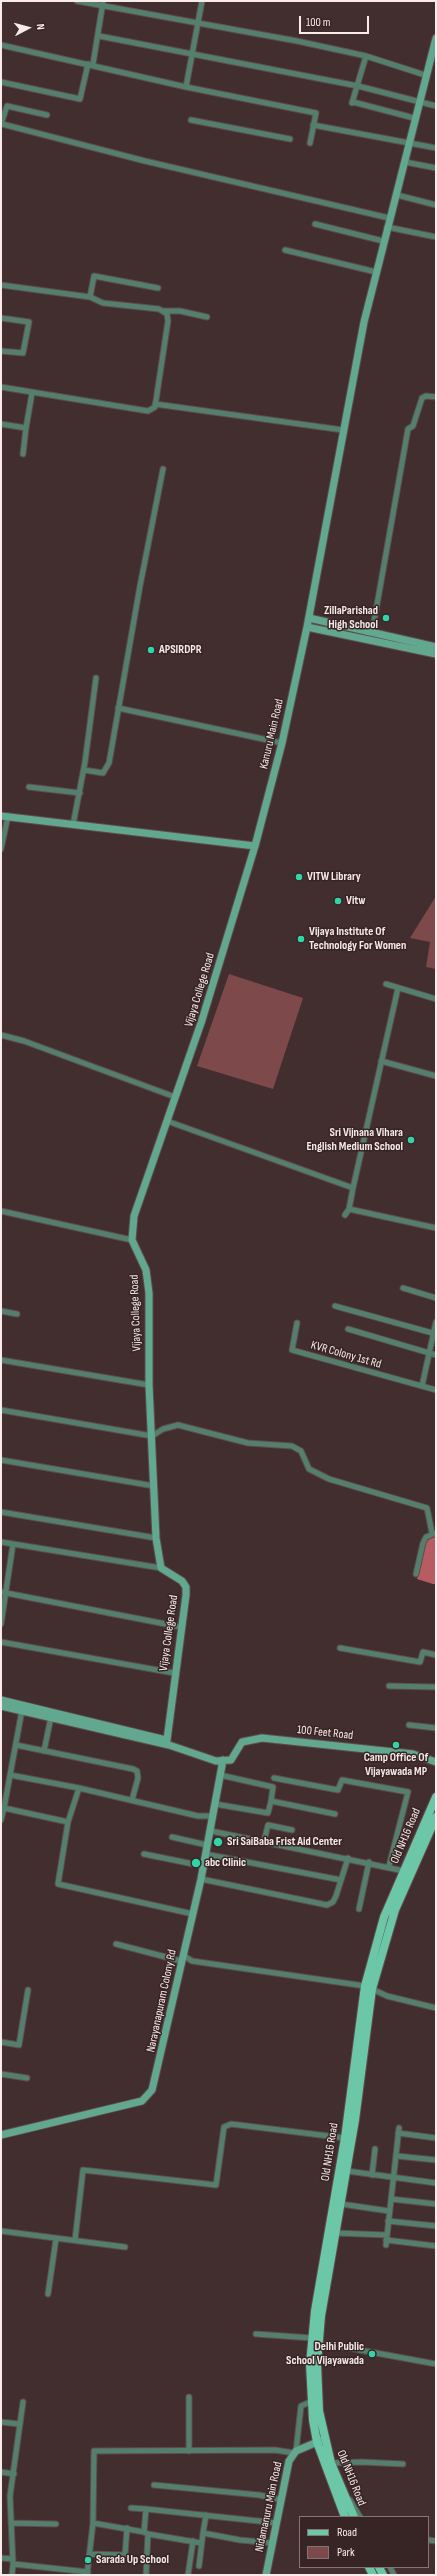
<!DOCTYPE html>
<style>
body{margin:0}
#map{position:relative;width:437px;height:2576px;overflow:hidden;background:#422e2f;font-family:"Sofia Sans Condensed",sans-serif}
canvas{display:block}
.frame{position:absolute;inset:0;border:2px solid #f9ebeb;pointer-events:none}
.legend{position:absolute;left:299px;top:2516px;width:130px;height:52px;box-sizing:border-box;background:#372425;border:1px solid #857474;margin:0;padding:5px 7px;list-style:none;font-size:12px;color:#f9ebeb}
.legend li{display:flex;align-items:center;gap:8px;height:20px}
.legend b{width:20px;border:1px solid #857474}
.north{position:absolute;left:8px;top:8px;width:40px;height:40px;-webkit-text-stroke:3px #372425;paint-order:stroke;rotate:84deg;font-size:11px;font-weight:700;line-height:16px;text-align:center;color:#f9ebeb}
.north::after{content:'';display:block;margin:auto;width:14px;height:18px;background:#f9ebeb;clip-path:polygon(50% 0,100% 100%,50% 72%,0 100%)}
.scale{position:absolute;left:299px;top:16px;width:70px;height:18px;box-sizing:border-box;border:2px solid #f9ebeb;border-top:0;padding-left:5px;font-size:12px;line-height:14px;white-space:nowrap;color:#f9ebeb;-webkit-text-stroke:3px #372425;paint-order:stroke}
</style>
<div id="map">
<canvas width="437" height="2576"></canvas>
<div class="frame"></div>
<ul class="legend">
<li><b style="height:5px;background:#6cc6a8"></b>Road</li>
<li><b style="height:11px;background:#7e494b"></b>Park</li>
</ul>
<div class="north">N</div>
<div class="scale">100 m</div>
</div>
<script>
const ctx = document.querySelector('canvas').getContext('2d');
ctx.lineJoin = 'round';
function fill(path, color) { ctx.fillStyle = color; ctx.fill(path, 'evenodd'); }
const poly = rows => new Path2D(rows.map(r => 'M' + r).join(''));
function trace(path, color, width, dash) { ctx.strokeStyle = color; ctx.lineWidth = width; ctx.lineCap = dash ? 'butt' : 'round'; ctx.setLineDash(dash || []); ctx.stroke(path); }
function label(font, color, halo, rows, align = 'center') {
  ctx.font = font + ' "Sofia Sans Condensed",sans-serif'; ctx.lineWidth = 3; ctx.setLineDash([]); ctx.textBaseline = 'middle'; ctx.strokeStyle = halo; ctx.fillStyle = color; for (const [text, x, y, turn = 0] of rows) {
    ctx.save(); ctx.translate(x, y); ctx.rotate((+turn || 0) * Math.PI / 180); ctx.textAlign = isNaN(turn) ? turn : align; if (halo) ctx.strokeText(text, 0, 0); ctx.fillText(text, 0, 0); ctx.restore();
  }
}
const green = poly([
 [436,896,436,969,426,967,430,942,410,938],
 [229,974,303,998,273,1089,197,1066]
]);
const water = poly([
 [436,1536,436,1584,433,1584,417,1579,426,1541]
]);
const street = poly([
 [77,1,297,41,366,56,425,75],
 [99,36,358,86,436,106],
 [1,45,186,87,316,113,310,143],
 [93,64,103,2],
 [1,82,80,99,88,64],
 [186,87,202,1],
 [353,102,414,118],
 [352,103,366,56],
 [191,120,290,139],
 [1,124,7,106,47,115],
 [2,124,145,161,389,218],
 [313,125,436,148],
 [405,162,436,168],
 [397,195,436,205],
 [315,224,383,241],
 [387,227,436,237],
 [285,250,376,272],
 [1,285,90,297,103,303,159,309,167,314,168,321,155,407,148,411,1,387],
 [90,297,94,276,158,288],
 [164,311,180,311,207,317],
 [1,318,29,322,23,353,1,351],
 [155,404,343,430],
 [1,424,26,428,32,393],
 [23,454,26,428],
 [372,633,408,429,413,426,422,398,426,396,436,397],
 [118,708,282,743],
 [84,770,103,773,109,763,140,586,163,469],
 [29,787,80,793],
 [73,825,85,762,96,678],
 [1,849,8,816],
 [386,984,436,999],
 [1,1035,24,1041,175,1097],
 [381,1061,436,1076],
 [167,1121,353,1188,349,1209,436,1228],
 [353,1188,398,988],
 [1,1211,132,1240],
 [345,1215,349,1209],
 [403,1288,436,1298],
 [335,1306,436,1334],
 [1,1311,17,1314],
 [297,1323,292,1350,436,1390],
 [348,1329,436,1355],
 [1,1360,149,1385],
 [422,1386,436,1322],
 [1,1410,152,1436,163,1429,178,1425,248,1443,292,1446,301,1451,309,1469,329,1479,427,1508,432,1533],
 [1,1460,154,1486],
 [1,1512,156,1538],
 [1,1542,161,1568],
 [416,1574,423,1543,426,1537,436,1533],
 [1,1592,181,1627],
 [1,1624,13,1544],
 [1,1642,174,1673],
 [340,1648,420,1662,423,1652,436,1655],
 [389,1686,436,1687],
 [22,1710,4,1808,68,1822],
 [409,1725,436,1728],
 [16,1745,133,1769,137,1771,138,1778,132,1800],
 [44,1751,51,1717],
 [10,1775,79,1788,198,1816,212,1816],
 [274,1778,338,1790,342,1780,408,1792,389,1866],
 [79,1788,68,1822,58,1884,193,1914],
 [271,1801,335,1814],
 [215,1804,268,1813,271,1801,273,1787,220,1775],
 [1,1820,4,1808],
 [211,1831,404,1871],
 [172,1837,207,1845],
 [264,1841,268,1825,292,1830],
 [144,1854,203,1866],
 [205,1854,341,1880],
 [201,1879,327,1905,333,1902,336,1896,348,1858],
 [359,1909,369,1862],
 [116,1944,181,1961],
 [183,1955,192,1961,365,1986],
 [372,1989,387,1996,436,2008],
 [1,2042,19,2045,28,1990],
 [1,2074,27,2078],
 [398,2133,436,2138],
 [397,2156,436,2160],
 [347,2171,436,2183],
 [372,2175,375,2149],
 [391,2199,436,2204],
 [341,2204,389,2211],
 [388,2221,436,2226],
 [1,2231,125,2247],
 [336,2233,387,2235],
 [75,2240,83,2170,216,2185,224,2127,231,2124,345,2138],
 [386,2240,436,2246],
 [386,2245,399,2128],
 [48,2294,56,2239],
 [256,2334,312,2338],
 [327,2344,436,2364],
 [189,2397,189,2451],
 [23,2402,10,2496,13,2564,88,2572],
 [1,2422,19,2424],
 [296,2451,301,2406,310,2402],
 [331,2463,362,2462,403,2464],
 [1,2472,14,2474],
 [154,2485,259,2495,282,2500],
 [350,2500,360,2517],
 [131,2508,146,2509],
 [11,2523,56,2524],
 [93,2523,144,2532],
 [203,2533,206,2515],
 [148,2534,201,2543],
 [428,2540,436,2541],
 [90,2554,125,2555,127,2528],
 [1,2558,13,2559],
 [199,2566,203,2533,240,2540,272,2543],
 [390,2567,394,2575],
 [12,2575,13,2564],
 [87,2575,93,2523,94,2451,275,2450,294,2453],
 [146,2575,148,2534,144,2532,146,2509,277,2523],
 [188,2575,193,2541]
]);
const secondary = poly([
 [309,618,436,647],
 [307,627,436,654],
 [1,816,255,846],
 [1,1700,166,1740],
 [1,1706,169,1745,216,1761,231,1760,242,1742,262,1738,413,1754,436,1762],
 [167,1740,186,1595,186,1587,182,1581,161,1568,156,1538,149,1385,149,1293,146,1270,132,1240,134,1216,202,1020,255,846,282,743,307,627,364,322,436,38],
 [1,2135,142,2101,152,2090,201,1879,223,1760],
 [266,2575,289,2461,296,2451,322,2440]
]);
const primary = poly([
 [345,2517,317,2442,313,2420,310,2364,315,2311,345,2138,365,1986,384,1917,436,1797],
 [354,2517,331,2463,319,2411,317,2364,321,2316,355,2120,372,1989,395,1910,436,1817],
 [369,2567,373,2575],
 [379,2567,383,2575]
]);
const markers = [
 [386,618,4,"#33d4a8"],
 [151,650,4,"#33d4a8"],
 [299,877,4,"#33d4a8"],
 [338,901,4,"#33d4a8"],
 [301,939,4,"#33d4a8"],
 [411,1140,4,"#33d4a8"],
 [396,1745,4,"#33d4a8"],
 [218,1842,5,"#33d4a8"],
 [196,1863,5,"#33d4a8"],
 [372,2354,4,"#33d4a8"],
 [88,2560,4,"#33d4a8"]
];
const poiNames = [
 ["ZillaParishad",378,611,"right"],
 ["High School",378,625,"right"],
 ["APSIRDPR",159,650],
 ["VITW Library",307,877],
 ["Vitw",346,901],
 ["Vijaya Institute Of",309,932],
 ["Technology For Women",309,946],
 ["Sri Vijnana Vihara",403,1133,"right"],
 ["English Medium School",403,1147,"right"],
 ["Camp Office Of",396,1758,"center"],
 ["Vijayawada MP",396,1772,"center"],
 ["Sri SaiBaba Frist Aid Center",227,1842],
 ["abc Clinic",205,1863],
 ["Delhi Public",364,2347,"right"],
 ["School Vijayawada",364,2361,"right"],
 ["Sarada Up School",96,2560]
];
const streetNames = [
 ["Kanuru Main Road",272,734,-77],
 ["Vijaya College Road",200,990,-73],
 ["Vijaya College Road",136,1313,-92],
 ["KVR Colony 1st Rd",346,1355,16],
 ["Vijaya College Road",169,1633,-82],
 ["100 Feet Road",325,1733,6],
 ["Old NH16 Road",406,1836,-67],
 ["Narayanapuram Colony Rd",162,2001,-78],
 ["Old NH16 Road",330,2152,-81],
 ["Old NH16 Road",351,2478,68],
 ["Nidamanuru Main Road",269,2507,-78]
];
fill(green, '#7e494b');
fill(water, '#b65c62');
trace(street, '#5f4c4d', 7);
trace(secondary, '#5f4c4d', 9);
trace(primary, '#5f4c4d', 10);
trace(street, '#547e6e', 5);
trace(secondary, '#62a78f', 7);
trace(primary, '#6cc6a8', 8);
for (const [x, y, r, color] of markers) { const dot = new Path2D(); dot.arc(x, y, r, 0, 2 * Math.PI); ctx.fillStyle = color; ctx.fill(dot); trace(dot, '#372425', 1.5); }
label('bold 12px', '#f9ebeb', '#372425', poiNames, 'left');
label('12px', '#f9ebeb', '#372425', streetNames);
</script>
